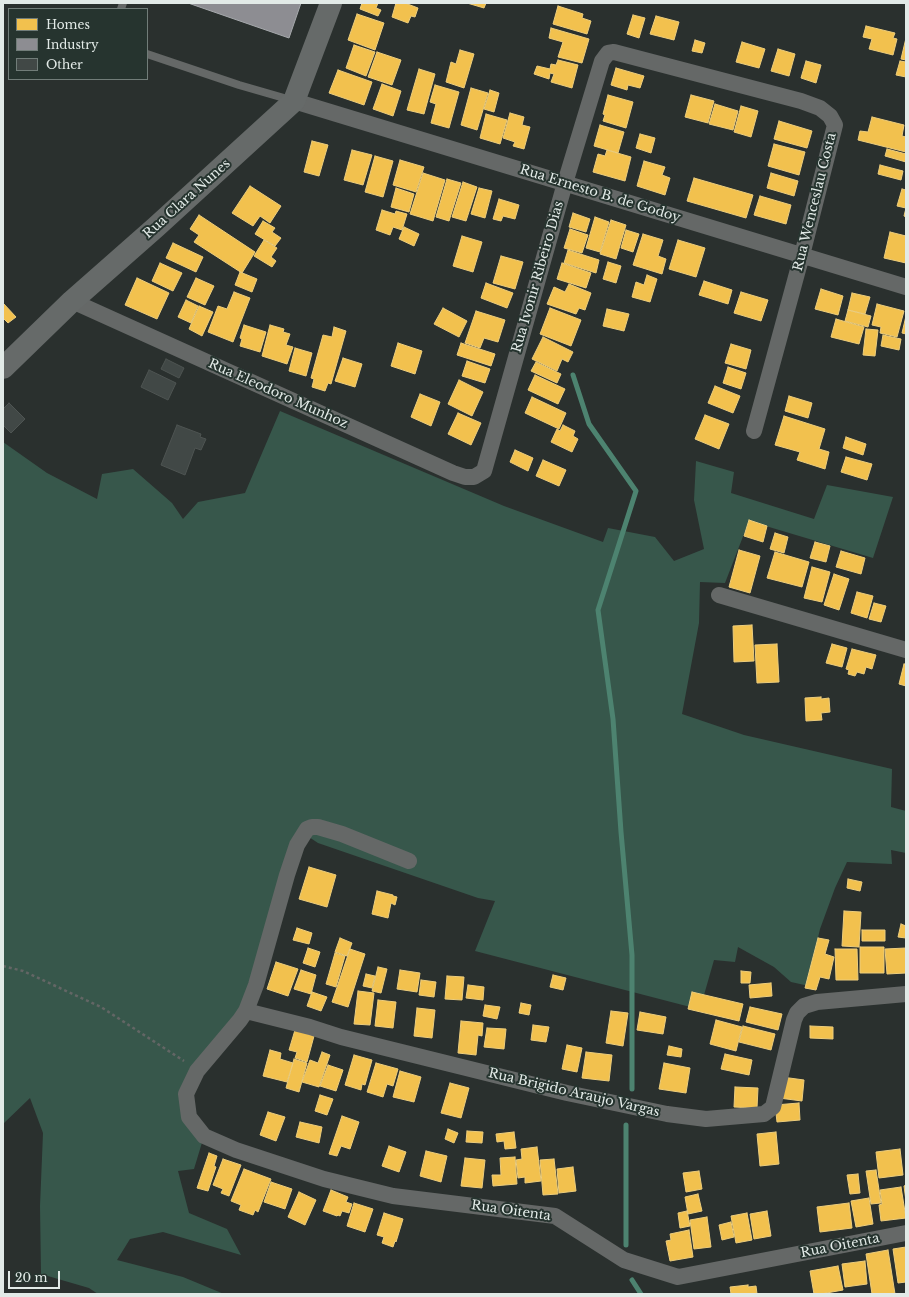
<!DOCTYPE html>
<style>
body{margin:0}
#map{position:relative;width:909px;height:1297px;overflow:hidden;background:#2a302e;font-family:"Libre Baskerville",serif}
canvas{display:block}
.frame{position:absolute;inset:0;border:4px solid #e2eae7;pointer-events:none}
.legend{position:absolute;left:8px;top:8px;width:140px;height:72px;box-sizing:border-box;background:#26342f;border:1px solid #717d79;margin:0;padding:5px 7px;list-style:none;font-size:12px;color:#e2eae7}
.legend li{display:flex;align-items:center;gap:8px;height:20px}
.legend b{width:20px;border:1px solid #717d79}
.scale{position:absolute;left:8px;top:1271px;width:52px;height:18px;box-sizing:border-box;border:2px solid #e2eae7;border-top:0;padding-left:5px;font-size:12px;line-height:14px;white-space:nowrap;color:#e2eae7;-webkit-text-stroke:3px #26342f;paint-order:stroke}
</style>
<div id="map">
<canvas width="909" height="1297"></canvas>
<div class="frame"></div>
<ul class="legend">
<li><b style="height:11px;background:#f2c14e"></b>Homes</li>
<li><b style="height:11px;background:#8d8d92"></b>Industry</li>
<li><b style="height:11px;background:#414846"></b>Other</li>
</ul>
<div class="scale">20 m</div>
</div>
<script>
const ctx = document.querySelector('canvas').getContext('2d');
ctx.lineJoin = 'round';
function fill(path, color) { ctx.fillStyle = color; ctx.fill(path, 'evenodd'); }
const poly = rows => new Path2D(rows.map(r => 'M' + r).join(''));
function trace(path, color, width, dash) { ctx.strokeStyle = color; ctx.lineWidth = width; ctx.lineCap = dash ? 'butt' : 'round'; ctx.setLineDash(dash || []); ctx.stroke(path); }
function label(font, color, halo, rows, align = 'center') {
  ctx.font = font + ' "Libre Baskerville",serif'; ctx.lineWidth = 4; ctx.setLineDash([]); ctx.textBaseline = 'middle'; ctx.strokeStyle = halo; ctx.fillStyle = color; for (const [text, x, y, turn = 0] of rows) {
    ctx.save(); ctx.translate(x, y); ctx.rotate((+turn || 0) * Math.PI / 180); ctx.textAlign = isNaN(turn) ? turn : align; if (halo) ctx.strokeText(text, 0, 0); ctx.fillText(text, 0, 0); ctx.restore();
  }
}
const green = poly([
 [280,411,504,506,603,542,608,528,655,537,674,561,704,549,694,500,696,461,734,472,731,493,814,519,827,485,893,497,873,558,749,521,725,583,700,582,699,623,682,714,744,735,892,769,891,807,906,811,906,853,891,850,892,864,847,862,835,888,820,929,814,955,809,986,791,982,774,967,738,947,735,962,714,960,704,995,698,1009,475,951,495,901,478,898,318,843,300,831,243,1009,186,1094,204,1136,194,1169,178,1171,189,1213,227,1229,241,1255,163,1232,130,1239,117,1260,183,1277,224,1294,98,1294,89,1288,41,1274,40,1206,43,1133,30,1098,3,1124,3,442,47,473,97,499,102,474,133,469,172,503,183,519,198,502,245,493]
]);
const homes = poly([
 [362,3,378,3,376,8,381,10,378,16,360,9,362,3],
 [396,3,405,3,418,8,415,17,411,16,408,23,392,17,396,3],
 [467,3,486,3,484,8,467,3],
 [558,6,583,14,582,18,591,21,587,34,553,24,558,6],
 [357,14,384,23,375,50,348,40,357,14],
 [633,15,645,18,639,38,627,34,633,15],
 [656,16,679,22,674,40,650,34,656,16],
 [866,26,895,33,893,38,897,39,893,55,869,49,872,39,863,37,866,26],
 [551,28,589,39,582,63,558,57,563,42,549,38,551,28],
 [906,38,906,60,901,59,906,38],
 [695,40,705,43,702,53,692,51,695,40],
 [742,42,765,49,759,68,736,62,742,42],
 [354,45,375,52,366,76,346,68,354,45],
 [778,49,795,54,789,76,771,71,778,49],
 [460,50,474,54,464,88,446,82,451,62,456,64,460,50],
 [377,52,401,60,392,85,368,77,377,52],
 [558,60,578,65,572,88,551,82,554,74,550,73,549,79,534,74,537,66,550,69,551,64,556,65,558,60],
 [806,61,821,65,816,83,801,78,806,61],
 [900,61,906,62,906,77,896,75,900,61],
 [616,68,644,76,640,88,628,85,627,90,611,85,616,68],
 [419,69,435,74,424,114,407,110,419,69],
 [338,70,372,82,364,105,329,93,338,70],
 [382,84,401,91,393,116,373,109,382,84],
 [435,85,459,92,449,128,431,123,436,104,430,102,435,85],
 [471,88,488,93,477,130,461,125,471,88],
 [490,90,499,93,494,112,484,109,490,90],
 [608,95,633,102,626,128,603,121,605,115,603,114,608,95],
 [691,95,714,101,708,123,685,117,691,95],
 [715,104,738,111,733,130,709,124,715,104],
 [741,106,758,111,751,137,734,132,741,106],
 [510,113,524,117,522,125,530,127,524,149,513,146,515,142,503,138,510,113],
 [486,114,507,120,500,144,480,138,486,114],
 [872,117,904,125,902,136,906,137,906,152,858,140,860,131,868,132,872,117],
 [779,121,812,131,807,148,774,139,779,121],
 [600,125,624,132,618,153,594,146,600,125],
 [640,134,655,138,651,153,636,148,640,134],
 [312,141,328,145,319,176,304,172,312,141],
 [774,144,805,152,799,175,768,166,774,144],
 [887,149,906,154,906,162,885,156,887,149],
 [352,150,372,155,363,185,344,180,352,150],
 [607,150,631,157,625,181,593,172,598,154,605,156,607,150],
 [375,156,393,161,383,197,365,192,375,156],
 [400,160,424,167,416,192,393,185,400,160],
 [644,161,665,167,662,175,670,178,665,195,637,186,644,161],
 [880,165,903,171,901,180,878,174,880,165],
 [423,173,445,180,433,221,410,214,423,173],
 [771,173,798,181,794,196,767,188,771,173],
 [694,178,753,195,746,218,687,201,694,178],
 [447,179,461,183,449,221,436,217,447,179],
 [463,182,477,187,466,221,452,217,463,182],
 [250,186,281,206,270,223,260,216,253,226,232,213,250,186],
 [396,188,414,194,409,212,391,207,396,188],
 [479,188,492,191,485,218,471,214,479,188],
 [902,189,906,190,906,217,904,216,906,208,897,206,902,189],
 [760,196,791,205,786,224,754,215,760,196],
 [499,199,519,205,515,219,503,216,501,221,493,219,499,199],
 [382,210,395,214,396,211,407,214,402,230,393,227,390,235,376,230,382,210],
 [573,213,590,219,586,232,569,227,573,213],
 [199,215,255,252,242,273,194,242,199,235,190,229,199,215],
 [595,217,609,222,600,252,586,248,595,217],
 [611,220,626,225,616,259,600,254,611,220],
 [263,221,275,228,272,232,281,238,275,246,255,234,263,221],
 [404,227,419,234,414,246,399,239,404,227],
 [570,229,588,235,582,253,564,248,570,229],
 [626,230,639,234,633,252,621,248,626,230],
 [890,232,906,236,906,263,884,258,890,232],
 [643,234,663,240,658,256,666,259,662,274,633,265,643,234],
 [462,236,482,242,473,272,453,266,462,236],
 [264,240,277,248,271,257,276,261,272,267,254,256,264,240],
 [678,240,705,248,696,277,669,269,678,240],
 [173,243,203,257,196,272,166,258,173,243],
 [568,250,599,260,596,273,564,263,568,250],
 [501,256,523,262,515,289,493,283,501,256],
 [608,262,621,266,616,283,603,279,608,262],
 [160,263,182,273,173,291,152,281,160,263],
 [562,263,591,273,586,288,557,279,562,263],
 [240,272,257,279,252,292,235,285,240,272],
 [647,275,657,279,650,302,632,297,636,282,644,285,647,275],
 [137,278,169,293,157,319,125,305,137,278],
 [196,278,214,286,205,305,187,297,196,278],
 [704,281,732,290,728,304,699,295,704,281],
 [486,283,513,293,507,308,481,298,486,283],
 [569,284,591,293,585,310,579,308,576,314,547,304,554,287,565,292,569,284],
 [821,289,843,296,838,315,815,309,821,289],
 [234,292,250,298,233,342,208,332,218,306,227,309,234,292],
 [741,292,768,300,761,321,734,313,741,292],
 [852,293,870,297,865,314,848,310,852,293],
 [186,300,198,306,191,323,178,317,186,300],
 [3,303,16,317,8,323,3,318,3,303],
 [877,304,904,311,897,337,880,333,881,327,872,325,877,304],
 [199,306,213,312,202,336,189,329,199,306],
 [443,308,467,321,459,337,434,324,443,308],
 [550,308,581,320,571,346,540,334,550,308],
 [607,309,629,314,624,331,603,326,607,309],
 [848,310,871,316,868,327,845,321,848,310],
 [476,311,505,320,498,342,484,338,480,348,465,343,476,311],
 [906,316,906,334,902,333,906,316],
 [836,319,864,327,859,344,831,337,836,319],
 [244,325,266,332,260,352,240,346,242,339,240,338,244,325],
 [270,325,284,329,283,332,290,334,286,345,293,347,287,364,262,356,270,325],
 [334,327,346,331,331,384,328,383,325,391,312,387,314,379,311,378,323,335,332,337,334,327],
 [866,329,878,330,875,356,863,355,866,329],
 [883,335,901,339,899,350,881,346,883,335],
 [543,337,573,352,568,362,562,359,557,371,532,359,543,337],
 [398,343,422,351,415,374,391,366,398,343],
 [461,343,495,354,491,366,457,355,461,343],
 [731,344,751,350,746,369,725,363,731,344],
 [295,348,312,353,306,376,289,371,295,348],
 [343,358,362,364,355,387,335,381,343,358],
 [467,361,490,369,485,383,462,376,467,361],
 [536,362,561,374,557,383,531,371,536,362],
 [728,367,746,373,741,389,723,383,728,367],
 [535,375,565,389,558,404,528,390,535,375],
 [459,380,483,392,472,416,448,404,459,380],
 [715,386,740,396,733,413,708,403,715,386],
 [420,394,440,402,431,426,411,417,420,394],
 [789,396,812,403,808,418,785,411,789,396],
 [532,397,566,413,559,429,525,413,532,397],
 [458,413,481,423,471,445,448,434,458,413],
 [705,415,729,424,719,449,695,439,705,415],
 [784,416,825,429,819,449,829,452,825,469,797,460,800,452,775,445,784,416],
 [563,425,575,431,573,436,578,439,572,452,551,442,557,429,560,431,563,425],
 [846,437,866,444,863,455,843,448,846,437],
 [515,450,533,458,528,471,510,462,515,450],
 [846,457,872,464,867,480,841,472,846,457],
 [543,460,566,470,559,486,536,476,543,460],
 [749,520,767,526,763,542,744,536,749,520],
 [775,533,788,537,784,553,770,549,775,533],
 [815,542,830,546,826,562,810,558,815,542],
 [739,550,760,556,750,593,729,587,739,550],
 [841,551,865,558,861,574,836,567,841,551],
 [775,552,809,562,802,587,767,578,775,552],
 [812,567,830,572,822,602,804,598,812,567],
 [834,574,849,579,839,610,824,605,834,574],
 [857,592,873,596,867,618,851,613,857,592],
 [874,603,886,606,881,622,869,619,874,603],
 [752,625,754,661,734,662,733,626,752,625],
 [777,644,779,682,757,683,755,645,777,644],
 [832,644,847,648,842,667,826,663,832,644],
 [852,649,876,655,872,669,866,667,864,674,857,672,855,676,848,674,849,670,846,669,852,649],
 [904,664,906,664,906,686,899,684,904,664],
 [821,697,821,699,829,698,830,712,821,713,822,720,806,721,805,698,821,697],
 [309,867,336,875,327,907,299,899,309,867],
 [848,879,862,882,860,891,847,888,848,879],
 [377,891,393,895,393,896,397,897,395,905,391,903,388,918,372,914,377,891],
 [844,911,861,912,859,947,842,946,844,911],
 [901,924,906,926,906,938,898,937,901,924],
 [297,928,312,933,309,944,293,940,297,928],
 [862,930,885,930,885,941,862,941,862,930],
 [340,938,352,943,347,956,335,952,340,938],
 [818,938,829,940,825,954,834,957,829,979,820,977,816,990,805,988,818,938],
 [860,947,884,947,884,973,860,973,860,947],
 [308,948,320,952,315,967,303,963,308,948],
 [906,948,906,973,887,974,885,949,906,948],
 [350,949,365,954,348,1007,332,1002,350,949],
 [835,949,857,949,858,980,836,980,835,949],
 [335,953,345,956,336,987,326,984,335,953],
 [276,962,298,969,288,996,267,989,276,962],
 [378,967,387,969,381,993,372,991,378,967],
 [301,970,316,975,311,994,294,989,301,970],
 [400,970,420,973,417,992,397,989,400,970],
 [741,971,751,972,750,983,741,983,741,971],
 [366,974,375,976,372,988,363,986,366,974],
 [553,975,566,978,563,990,550,987,553,975],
 [447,976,464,977,462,1000,445,999,447,976],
 [421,980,436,982,434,997,419,995,421,980],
 [771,983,772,996,750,998,749,985,771,983],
 [468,985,484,987,483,1000,466,998,468,985],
 [358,991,374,993,370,1025,354,1024,358,991],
 [312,992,327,997,321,1011,307,1006,312,992],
 [692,992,743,1004,739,1021,688,1009,692,992],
 [378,1000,396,1002,393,1028,375,1026,378,1000],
 [521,1003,531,1005,529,1015,519,1013,521,1003],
 [485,1005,500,1007,497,1019,483,1016,485,1005],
 [750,1007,782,1014,778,1030,746,1022,750,1007],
 [417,1008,435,1010,432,1038,414,1036,417,1008],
 [611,1011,628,1013,623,1046,606,1043,611,1011],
 [640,1012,666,1017,663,1034,637,1030,640,1012],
 [716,1020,742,1027,736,1051,710,1044,716,1020],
 [461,1021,483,1023,482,1036,478,1035,476,1055,458,1053,461,1021],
 [533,1025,549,1027,546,1042,531,1040,533,1025],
 [743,1026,775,1034,771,1050,739,1042,743,1026],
 [810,1026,833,1027,833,1039,810,1038,810,1026],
 [487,1028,506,1029,504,1049,484,1047,487,1028],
 [295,1030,314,1036,307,1062,295,1058,297,1052,289,1050,295,1030],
 [567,1045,582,1048,577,1072,562,1069,567,1045],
 [669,1046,682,1049,681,1057,667,1055,669,1046],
 [270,1050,281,1053,280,1059,293,1063,287,1082,263,1076,270,1050],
 [322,1052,330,1055,319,1087,302,1082,310,1060,318,1063,322,1052],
 [586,1052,612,1055,609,1081,582,1078,586,1052],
 [725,1054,752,1060,749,1075,721,1069,725,1054],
 [354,1055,372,1060,365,1085,362,1084,361,1090,345,1085,354,1055],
 [294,1059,307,1063,299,1092,286,1088,294,1059],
 [376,1063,398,1069,393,1086,387,1084,383,1097,367,1092,376,1063],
 [664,1063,690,1068,686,1093,659,1089,664,1063],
 [328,1065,343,1070,336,1091,320,1086,328,1065],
 [400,1071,421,1077,414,1102,393,1097,400,1071],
 [782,1077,804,1080,802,1101,779,1098,782,1077],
 [450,1083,469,1088,461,1118,441,1113,450,1083],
 [735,1087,758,1088,757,1108,734,1107,735,1087],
 [320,1095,333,1099,327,1115,315,1111,320,1095],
 [799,1103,800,1120,777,1122,775,1105,799,1103],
 [268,1112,285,1117,276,1141,260,1135,268,1112],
 [342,1116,359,1122,350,1149,341,1146,337,1156,329,1154,342,1116],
 [300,1122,322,1127,319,1143,296,1137,300,1122],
 [448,1129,458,1133,454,1143,445,1139,448,1129],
 [467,1131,483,1132,482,1143,466,1142,467,1131],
 [514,1132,516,1148,505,1149,504,1141,497,1142,496,1134,514,1132],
 [776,1132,779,1164,760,1166,757,1134,776,1132],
 [389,1146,406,1152,399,1172,382,1166,389,1146],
 [537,1147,541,1181,525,1183,525,1177,518,1178,516,1160,522,1159,521,1149,537,1147],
 [900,1149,903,1175,879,1178,876,1152,900,1149],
 [426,1151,447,1156,441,1182,420,1176,426,1151],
 [209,1153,217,1156,214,1166,216,1167,208,1191,197,1188,209,1153],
 [515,1157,517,1184,493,1186,492,1175,501,1175,500,1158,515,1157],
 [465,1158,485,1160,482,1188,461,1186,465,1158],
 [223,1159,241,1165,229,1196,221,1193,223,1189,213,1185,223,1159],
 [554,1159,558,1194,543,1195,540,1160,554,1159],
 [573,1167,576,1191,559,1193,557,1169,573,1167],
 [244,1169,271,1179,258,1212,255,1210,253,1215,239,1210,241,1205,231,1201,244,1169],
 [876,1170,881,1203,871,1204,866,1171,876,1170],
 [699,1171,702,1189,686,1192,683,1173,699,1171],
 [858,1174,860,1193,850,1194,847,1175,858,1174],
 [271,1182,292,1189,285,1209,264,1202,271,1182],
 [906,1185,906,1201,904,1186,906,1185],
 [901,1187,906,1218,881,1221,879,1205,882,1204,880,1190,901,1187],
 [331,1190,348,1197,346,1202,352,1204,349,1213,342,1211,340,1216,338,1215,337,1216,323,1211,331,1190],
 [299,1192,316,1200,305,1225,288,1217,299,1192],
 [698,1194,702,1211,688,1214,685,1197,698,1194],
 [869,1198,873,1224,856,1227,851,1201,869,1198],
 [354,1203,373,1209,365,1232,347,1226,354,1203],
 [849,1203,852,1228,820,1232,817,1207,849,1203],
 [687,1211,690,1226,680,1228,678,1213,687,1211],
 [767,1211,771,1236,754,1239,750,1214,767,1211],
 [384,1213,403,1219,396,1242,395,1241,393,1247,382,1243,384,1237,377,1235,384,1213],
 [747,1213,752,1240,736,1243,731,1216,747,1213],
 [707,1217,711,1247,694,1249,690,1220,707,1217],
 [731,1222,734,1237,722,1240,719,1225,731,1222],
 [689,1230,693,1257,670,1261,666,1241,671,1240,670,1234,689,1230],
 [906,1247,906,1282,898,1283,893,1249,906,1247],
 [888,1250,895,1294,872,1294,866,1254,888,1250],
 [865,1261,867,1284,845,1287,842,1264,865,1261],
 [838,1266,843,1290,821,1294,814,1294,810,1271,838,1266],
 [748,1285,748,1287,756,1286,757,1294,731,1294,730,1287,748,1285]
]);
const industry = poly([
 [188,3,301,3,289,38,188,3]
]);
const stream = poly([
 [573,375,589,424,636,491,598,610,613,719,621,832,632,955,632,1089],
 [626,1245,626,1125],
 [632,1280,641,1294]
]);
const building = poly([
 [166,359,184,368,179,378,161,369,166,359],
 [149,370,176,383,168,400,141,387,149,370],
 [9,403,25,419,11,433,3,425,3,409,9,403],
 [177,425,201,434,200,437,206,439,201,450,195,448,185,475,161,465,177,425]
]);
const path = poly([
 [3,966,23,971,101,1007,184,1061]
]);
const lane = poly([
 [121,9,123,3],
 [147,54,239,85,291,100]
]);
const street = poly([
 [294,101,906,287],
 [72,301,453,473,465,477,474,477,484,471,565,183,602,61,608,53,614,52,801,101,820,108,830,116,835,125,802,255,754,431],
 [719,595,906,650],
 [906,994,817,1002,804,1006,797,1013,794,1020,773,1107,764,1114,706,1119,667,1114,567,1093,341,1037,310,1027,246,1011,240,1020,197,1071,186,1094,189,1117,204,1136,236,1150,324,1179,393,1196,555,1216,624,1260,678,1277,906,1233],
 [246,1011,256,985,287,875,297,845,307,829,312,827,318,827,342,834,409,861]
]);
const secondary = poly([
 [3,368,72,301,156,227,294,101,331,3]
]);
const streetNames = [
 ["Rua Ernesto B. de Godoy",600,194,17],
 ["Rua Clara Nunes",187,199,-42],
 ["Rua Wenceslau Costa",815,202,-76],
 ["Rua Ivonir Ribeiro Dias",538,277,-74],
 ["Rua Eleodoro Munhoz",278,394,24],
 ["Rua Brigido Araujo Vargas",574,1093,13],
 ["Rua Oitenta",511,1211,8],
 ["Rua Oitenta",840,1246,-11]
];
fill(green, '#37574b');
fill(homes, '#f2c14e');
trace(homes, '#edcd7c', 1);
fill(industry, '#8d8d92');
trace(industry, '#a6a9ac', 1);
trace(stream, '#4d8370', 5);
fill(building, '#414846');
trace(building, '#4e5452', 1);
trace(path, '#636665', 2.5, [3, 3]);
trace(lane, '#656867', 8);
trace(street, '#656867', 16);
trace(secondary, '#666a69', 22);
label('13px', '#e2eae7', '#26342f', streetNames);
</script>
